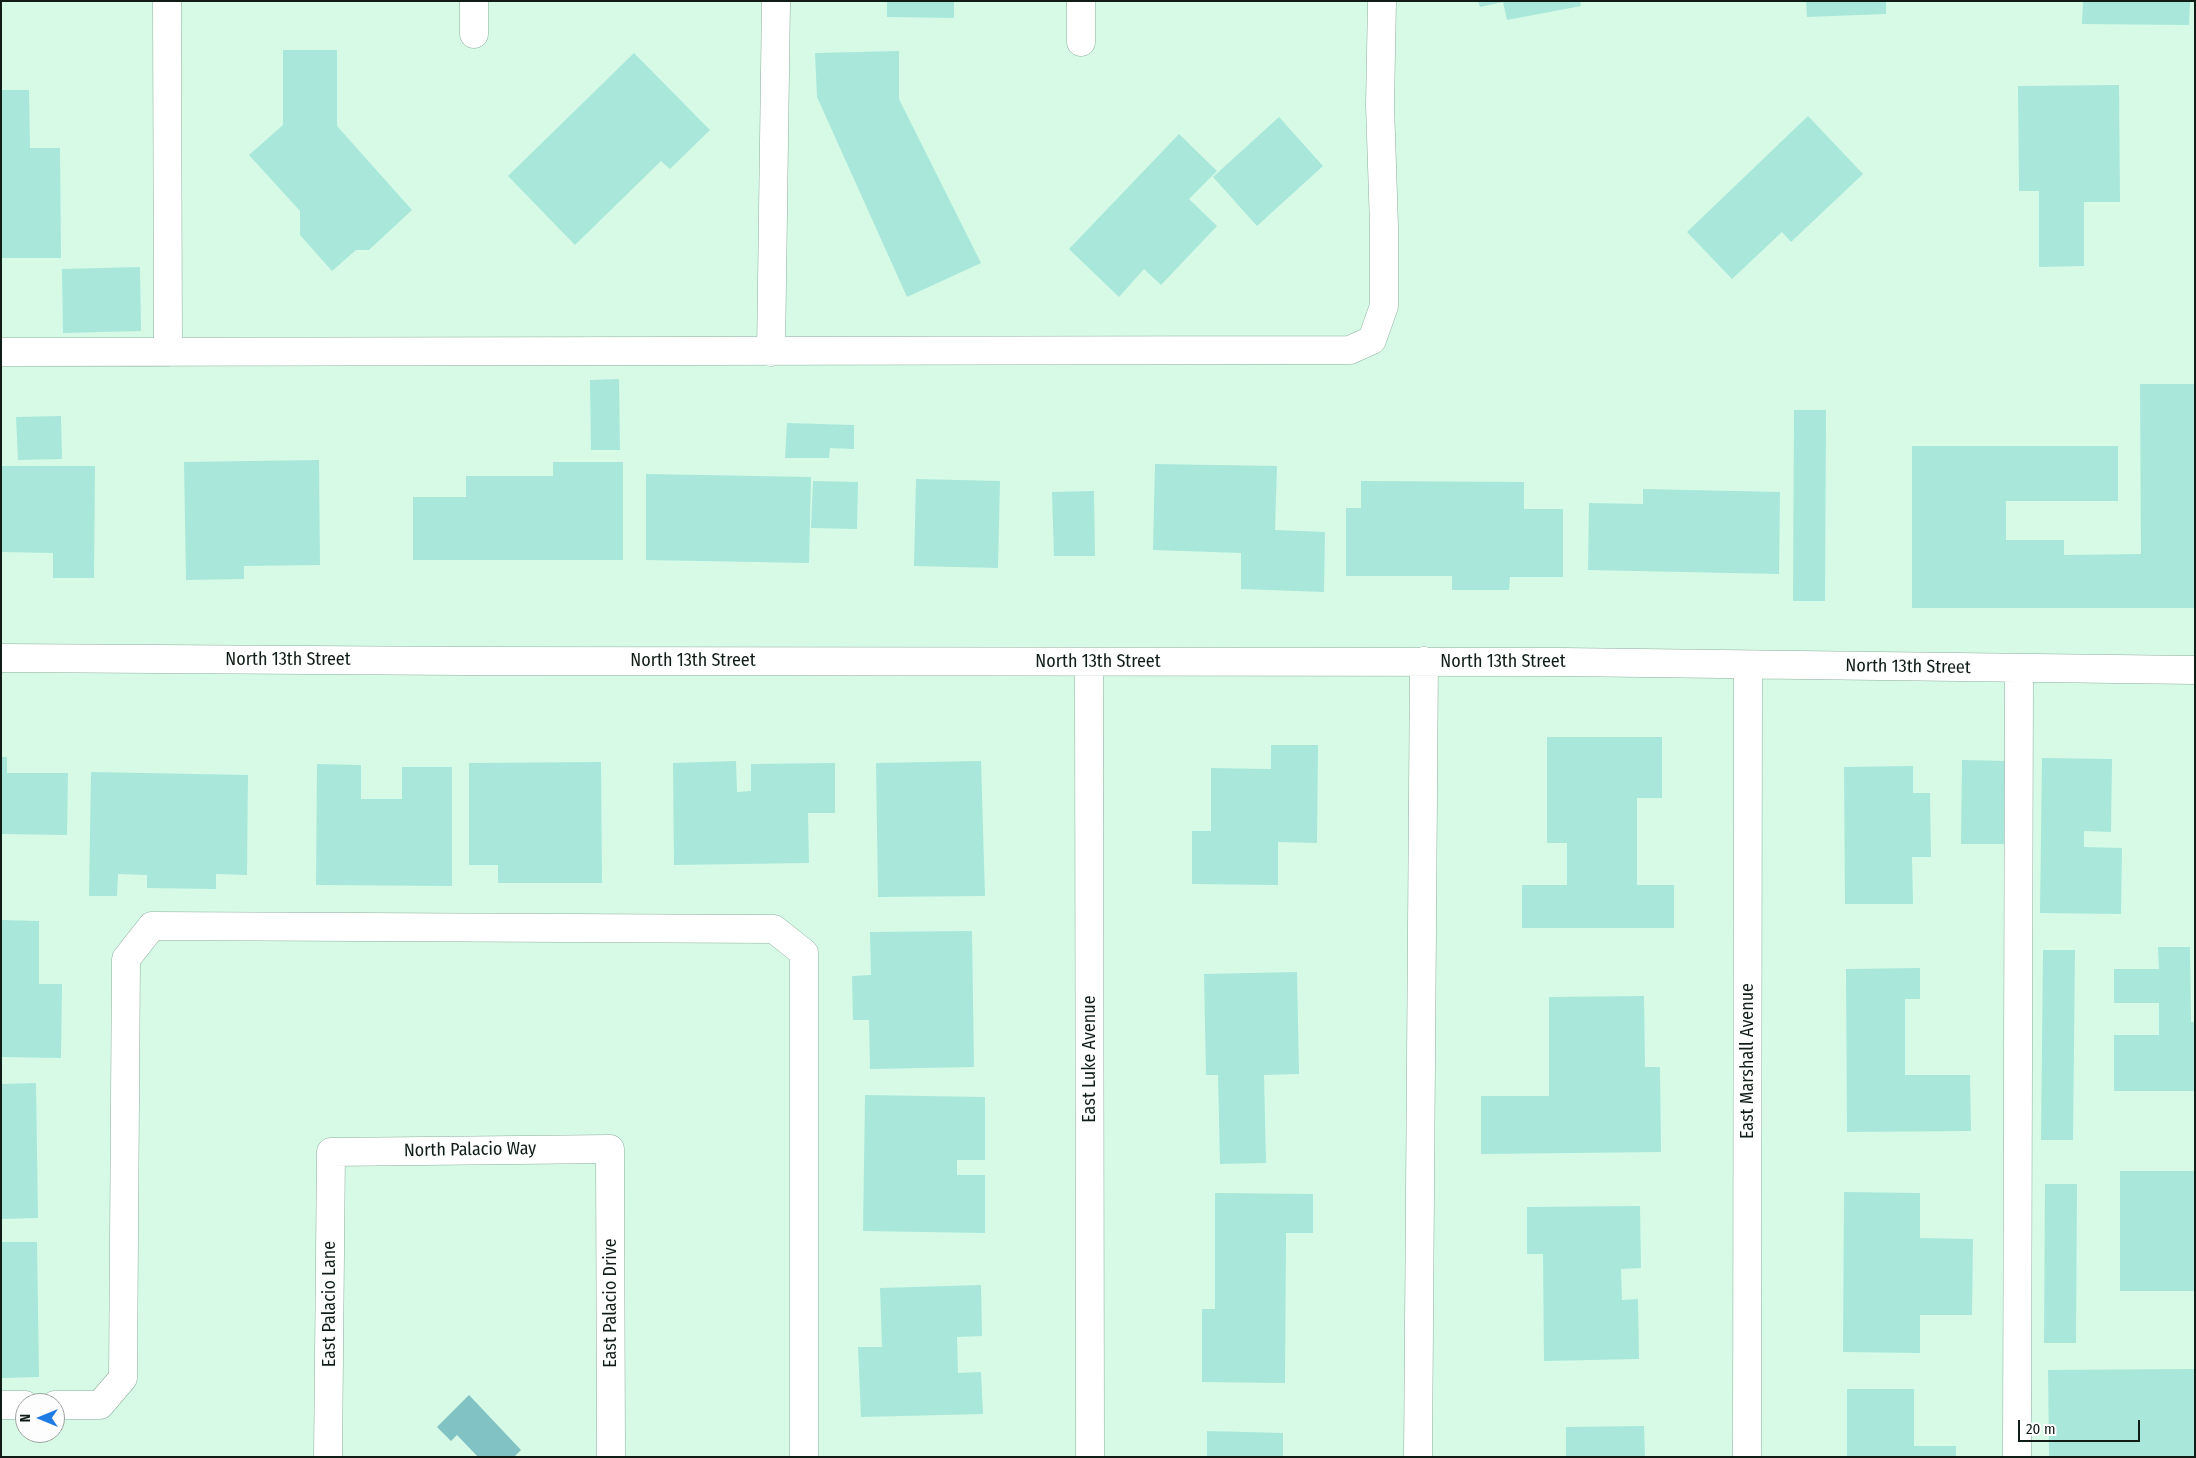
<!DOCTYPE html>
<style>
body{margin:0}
#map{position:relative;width:2196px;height:1458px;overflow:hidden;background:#d7fae7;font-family:"Fira Sans Condensed",sans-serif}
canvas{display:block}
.frame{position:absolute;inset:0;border:2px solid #101d17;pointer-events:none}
.north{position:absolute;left:15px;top:1393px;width:50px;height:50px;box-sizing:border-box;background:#fdfdfd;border:1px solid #9ea3a1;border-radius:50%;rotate:270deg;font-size:14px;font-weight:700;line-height:20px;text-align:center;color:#101d17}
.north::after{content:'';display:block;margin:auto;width:18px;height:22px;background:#1f7be4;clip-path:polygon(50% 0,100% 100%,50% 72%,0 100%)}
.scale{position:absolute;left:2018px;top:1420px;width:122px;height:22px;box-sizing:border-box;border:2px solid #101d17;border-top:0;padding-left:6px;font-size:15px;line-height:18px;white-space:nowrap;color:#101d17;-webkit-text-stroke:4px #fdfdfd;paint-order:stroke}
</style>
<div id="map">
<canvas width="2196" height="1458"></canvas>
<div class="frame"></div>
<div class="north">N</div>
<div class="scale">20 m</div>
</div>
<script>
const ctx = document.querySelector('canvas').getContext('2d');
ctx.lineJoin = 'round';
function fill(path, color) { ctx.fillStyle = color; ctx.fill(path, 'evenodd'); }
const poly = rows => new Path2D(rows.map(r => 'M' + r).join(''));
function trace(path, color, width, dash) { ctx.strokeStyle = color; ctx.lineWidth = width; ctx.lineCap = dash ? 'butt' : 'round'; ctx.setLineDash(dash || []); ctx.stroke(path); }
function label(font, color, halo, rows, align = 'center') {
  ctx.font = font + ' "Fira Sans Condensed",sans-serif'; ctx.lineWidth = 4.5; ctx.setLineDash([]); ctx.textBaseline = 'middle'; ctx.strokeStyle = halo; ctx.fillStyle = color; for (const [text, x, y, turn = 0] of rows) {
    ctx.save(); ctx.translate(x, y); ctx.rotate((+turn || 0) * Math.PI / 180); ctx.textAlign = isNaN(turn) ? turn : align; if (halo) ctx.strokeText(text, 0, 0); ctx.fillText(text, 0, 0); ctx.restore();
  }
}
const water = poly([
 [469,1395,521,1450,514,1457,478,1457,457,1435,451,1441,437,1427]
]);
const building = poly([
 [887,1,954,1,954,18,887,17],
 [1478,1,1580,1,1581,6,1507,20,1503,2,1480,7],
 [1806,1,1886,1,1886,14,1807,17],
 [2083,1,2190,1,2189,25,2082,24],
 [283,50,337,50,337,126,412,210,369,250,356,250,332,271,300,235,300,211,249,155,283,125],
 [899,51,899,99,981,263,907,297,817,97,815,53],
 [634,53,710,130,670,169,661,161,575,245,508,176],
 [2119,85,2120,202,2084,202,2084,266,2039,267,2039,191,2019,191,2018,86],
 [1,90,29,90,30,148,60,148,61,258,1,258],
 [1808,116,1863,174,1791,242,1782,232,1732,279,1687,232],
 [1279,117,1323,166,1257,226,1213,177],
 [1179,134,1217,171,1189,199,1217,226,1161,285,1144,269,1119,297,1069,249],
 [140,267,141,331,63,333,62,269],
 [619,379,620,450,591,450,590,380],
 [2140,384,2195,384,2195,608,1912,608,1912,446,2118,446,2118,501,2006,501,2006,540,2064,540,2064,555,2141,554],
 [1794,410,1826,410,1825,601,1793,601],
 [61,416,62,459,18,460,16,417],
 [787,423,854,425,854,449,830,448,829,458,785,458],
 [319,460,320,565,244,566,244,579,186,580,184,462],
 [553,462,623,462,623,560,413,560,413,497,466,497,466,476,553,476],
 [1155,464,1277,466,1275,530,1325,532,1324,592,1241,589,1241,553,1153,550],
 [1,466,95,466,94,578,53,578,53,553,1,552],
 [646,474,811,477,809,563,646,560],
 [916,479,1000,481,998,568,914,566],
 [813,481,858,482,857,529,811,528],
 [1361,481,1524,482,1524,509,1563,509,1563,577,1510,577,1509,590,1452,590,1452,576,1346,576,1346,508,1361,508],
 [1643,489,1780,492,1779,574,1588,570,1589,503,1643,504],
 [1094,491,1095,556,1054,556,1052,492],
 [1547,737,1662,737,1662,798,1637,798,1637,885,1674,885,1674,928,1522,928,1522,885,1567,885,1567,843,1547,843],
 [1271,745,1318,745,1317,843,1278,842,1278,885,1192,884,1192,831,1211,831,1211,768,1271,769],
 [1,757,7,757,7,773,68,773,67,835,1,834],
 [2042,758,2112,759,2111,832,2084,831,2084,847,2122,848,2121,914,2040,913],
 [1962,760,2008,761,2006,844,1961,844],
 [736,761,737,792,751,791,751,764,835,763,835,813,808,813,809,863,674,865,673,763],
 [981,761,985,896,878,897,876,763],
 [601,762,602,883,498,883,498,865,469,865,469,763],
 [317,764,361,765,361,799,402,799,402,767,452,767,452,886,316,885],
 [1913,766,1913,793,1930,793,1931,857,1912,857,1913,904,1845,904,1844,767],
 [91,772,248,775,247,875,216,874,216,889,147,888,147,875,118,874,117,896,89,896],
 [1,920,39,921,39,984,62,984,61,1058,1,1057],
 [972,931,974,1067,870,1069,869,1020,853,1020,852,976,871,975,870,932],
 [2158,947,2190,947,2191,1022,2195,1022,2195,1091,2114,1091,2114,1035,2159,1035,2159,1003,2114,1003,2114,969,2159,969],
 [2043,950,2075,950,2073,1140,2041,1140],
 [1920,968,1920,999,1905,999,1905,1075,1970,1075,1971,1131,1847,1132,1846,969],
 [1297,972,1299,1074,1264,1075,1266,1163,1220,1164,1218,1075,1206,1075,1204,974],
 [1644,996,1645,1067,1660,1067,1661,1152,1481,1154,1481,1096,1549,1096,1549,997],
 [36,1083,38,1218,1,1219,1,1084],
 [865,1095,985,1097,985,1160,957,1160,957,1175,985,1175,985,1233,863,1231],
 [2120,1171,2195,1171,2195,1291,2120,1291],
 [2045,1184,2077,1184,2076,1343,2044,1343],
 [1844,1192,1920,1193,1920,1238,1973,1239,1972,1315,1920,1315,1920,1353,1843,1352],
 [1215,1193,1313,1194,1313,1233,1286,1233,1285,1383,1202,1382,1202,1309,1215,1309],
 [1640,1206,1641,1268,1621,1269,1622,1300,1638,1299,1639,1359,1544,1361,1543,1254,1527,1254,1527,1207],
 [1,1242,37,1242,39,1377,1,1378],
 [981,1285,982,1336,957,1337,958,1373,981,1372,983,1414,861,1417,858,1347,882,1347,880,1288],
 [2195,1369,2195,1457,2049,1457,2048,1370],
 [1847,1389,1914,1389,1914,1446,1956,1446,1956,1457,1847,1457],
 [1644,1426,1645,1457,1566,1457,1566,1427],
 [1207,1431,1283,1433,1283,1457,1207,1457]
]);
const minor = poly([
 [167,1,168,352],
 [474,34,474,1],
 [1081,42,1081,1],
 [1,352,1350,350,1372,340,1384,306,1384,226,1380,105,1382,1],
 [771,352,776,1],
 [1,658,463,661,1563,662,2195,670],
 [1089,662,1090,1457],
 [1,1405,25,1405],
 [55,1405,100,1405,123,1378,126,959,152,926,774,929,804,953,804,1457],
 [328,1457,331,1152,610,1149,611,1457],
 [1418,1457,1424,661],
 [1747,1457,1748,665],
 [2017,1457,2019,668]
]);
const streetNames = [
 ["North 13th Street",288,660],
 ["North 13th Street",693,661],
 ["North 13th Street",1098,662],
 ["North 13th Street",1503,662],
 ["North 13th Street",1908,667,1],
 ["East Luke Avenue",1090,1059,-90],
 ["East Marshall Avenue",1748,1061,-90],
 ["North Palacio Way",470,1150,-1],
 ["East Palacio Drive",611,1303,-90],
 ["East Palacio Lane",330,1304,-90]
];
fill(water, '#81c2c4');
fill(building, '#a8e7da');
trace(minor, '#8dae9d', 29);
trace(minor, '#fff', 28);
label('18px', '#101d17', '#fdfdfd', streetNames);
</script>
